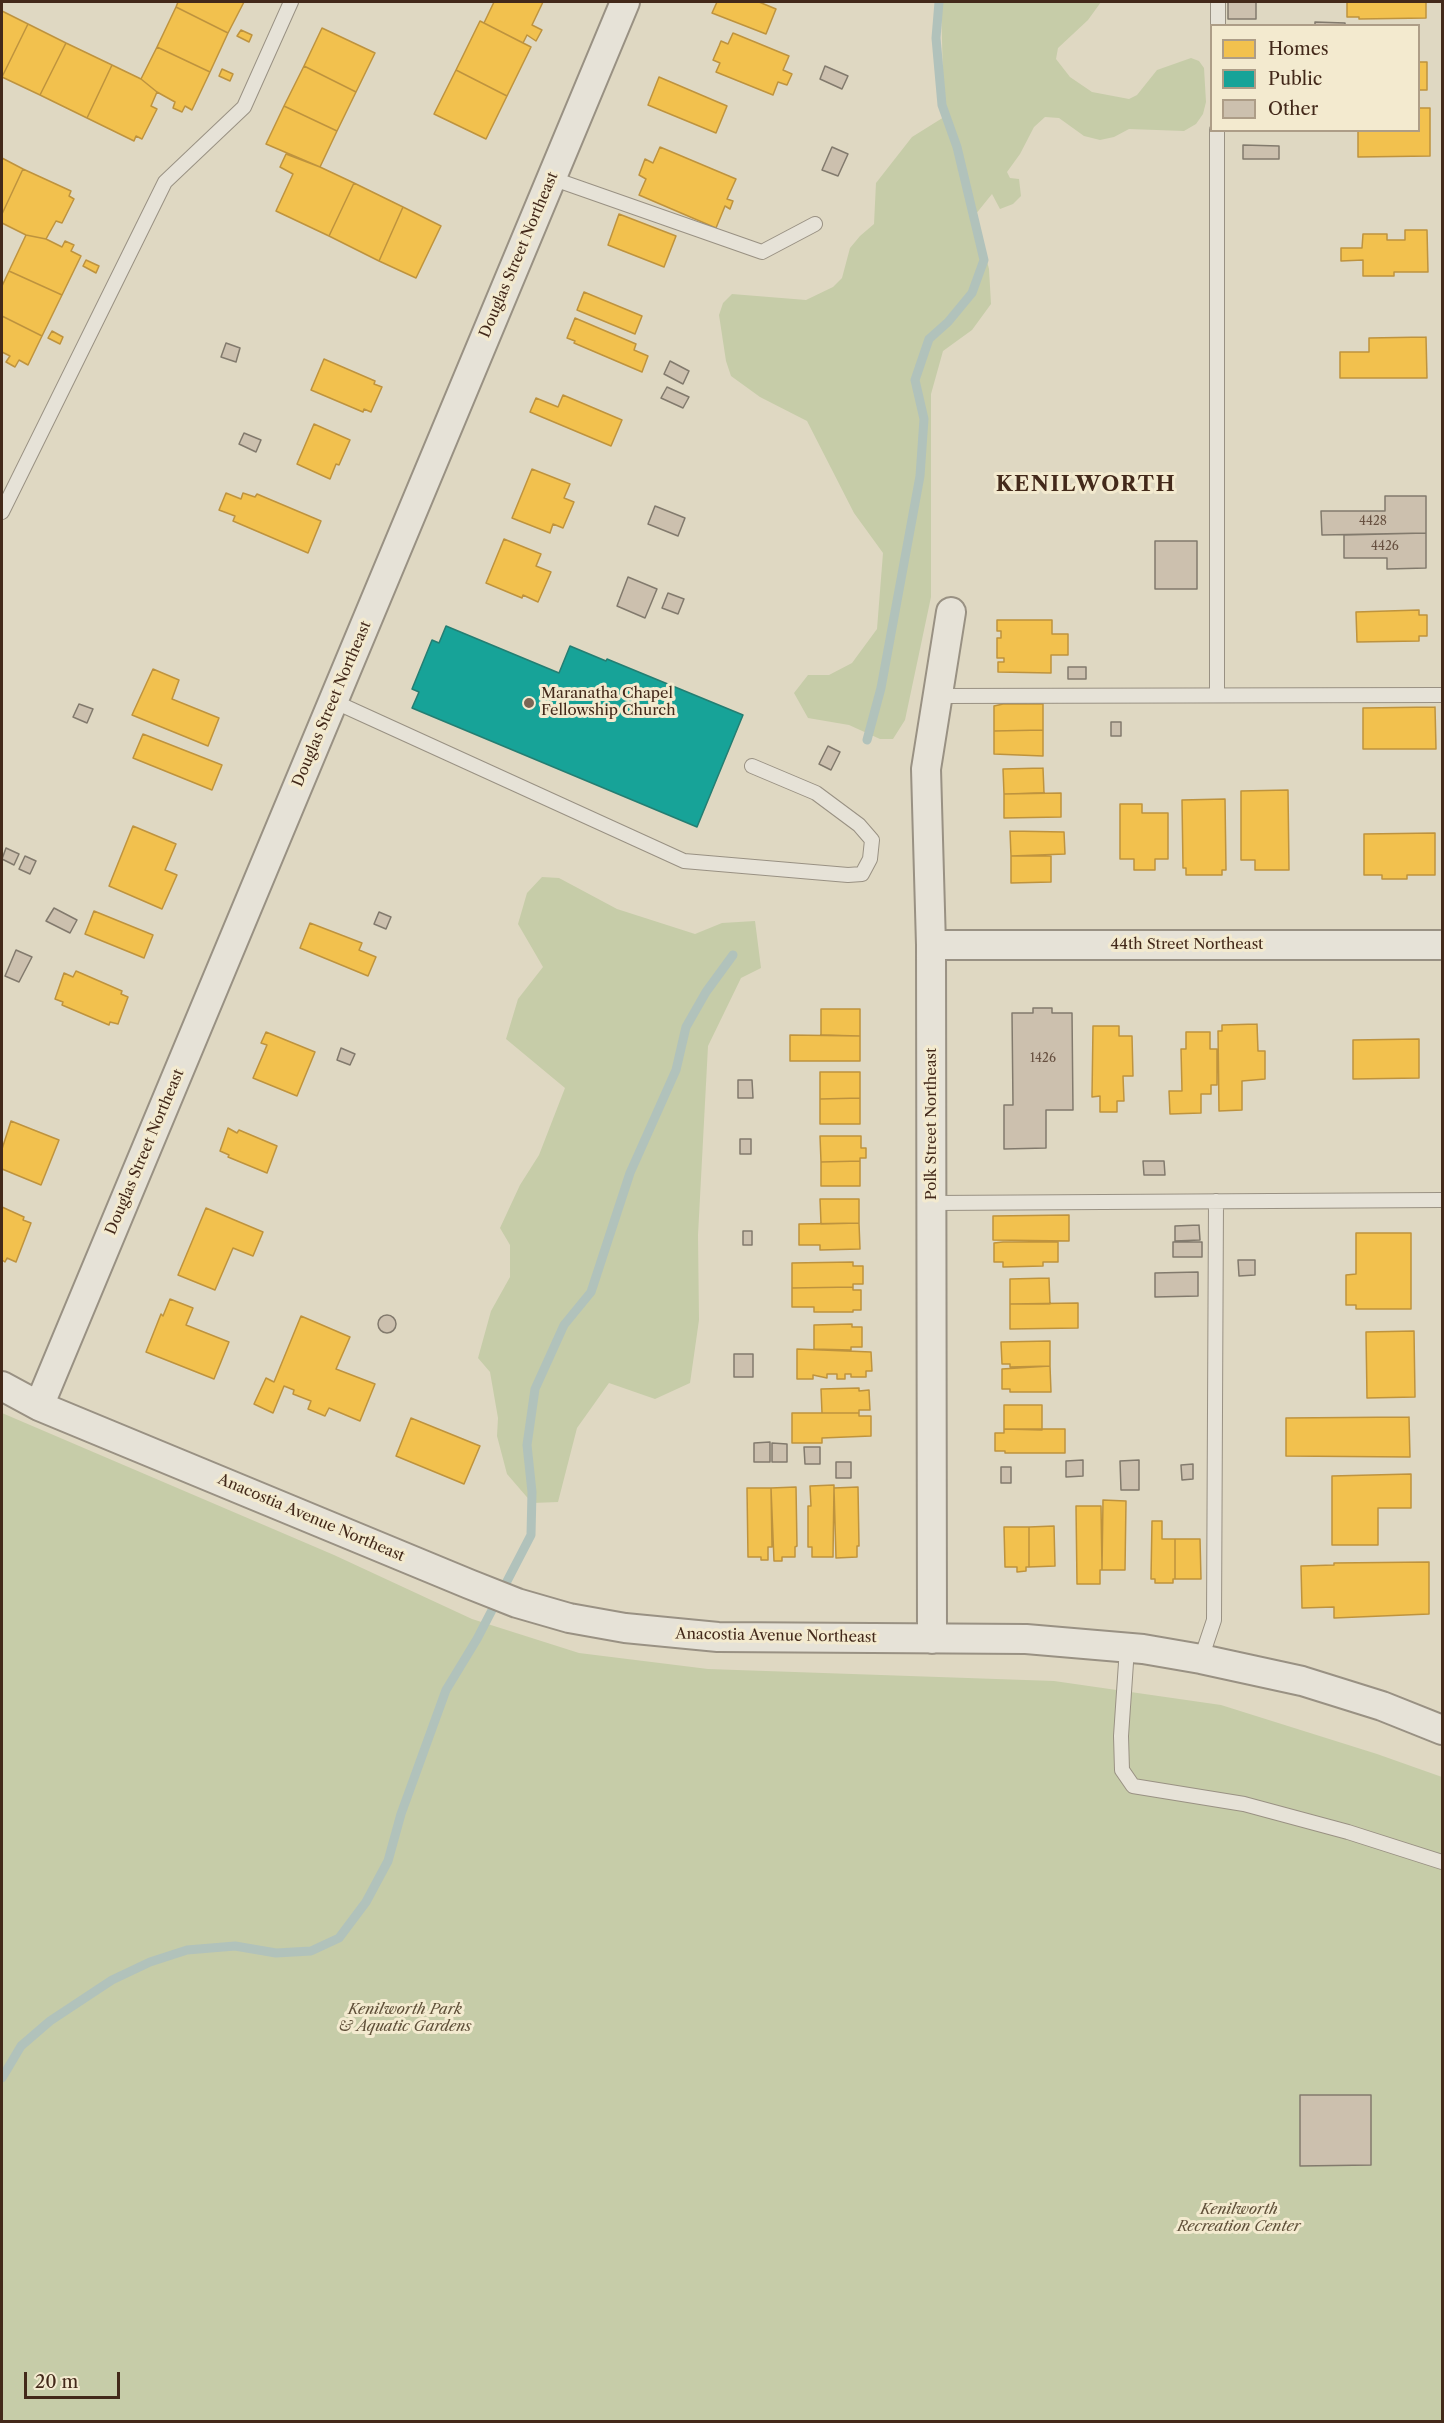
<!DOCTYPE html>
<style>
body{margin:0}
#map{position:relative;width:1444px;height:2423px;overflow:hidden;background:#dfd8c2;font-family:"Libre Caslon Text",serif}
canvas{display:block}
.frame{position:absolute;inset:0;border:3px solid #43291a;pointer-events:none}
.legend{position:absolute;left:1210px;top:24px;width:210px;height:108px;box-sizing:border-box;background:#f3eacf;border:2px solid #ad9d87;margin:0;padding:8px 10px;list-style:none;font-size:18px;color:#43291a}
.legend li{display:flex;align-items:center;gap:12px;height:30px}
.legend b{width:30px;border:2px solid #ad9d87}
.scale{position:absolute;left:24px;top:2372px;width:96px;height:27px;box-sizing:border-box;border:3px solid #43291a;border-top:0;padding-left:8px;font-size:18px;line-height:21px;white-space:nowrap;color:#43291a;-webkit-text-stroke:4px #f3eacf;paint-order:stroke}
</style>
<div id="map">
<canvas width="1444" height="2423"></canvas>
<div class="frame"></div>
<ul class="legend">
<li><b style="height:16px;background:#f2c14e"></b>Homes</li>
<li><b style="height:16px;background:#17a398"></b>Public</li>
<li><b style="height:16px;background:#ccc0ae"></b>Other</li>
</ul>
<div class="scale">20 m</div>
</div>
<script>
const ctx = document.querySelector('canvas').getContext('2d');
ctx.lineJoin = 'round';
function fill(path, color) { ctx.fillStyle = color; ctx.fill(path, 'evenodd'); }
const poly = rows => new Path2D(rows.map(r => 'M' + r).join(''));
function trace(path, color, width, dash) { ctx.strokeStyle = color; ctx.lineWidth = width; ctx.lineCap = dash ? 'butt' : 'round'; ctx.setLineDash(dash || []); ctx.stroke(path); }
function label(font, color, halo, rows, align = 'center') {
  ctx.font = font + ' "Libre Caslon Text",serif'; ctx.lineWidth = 6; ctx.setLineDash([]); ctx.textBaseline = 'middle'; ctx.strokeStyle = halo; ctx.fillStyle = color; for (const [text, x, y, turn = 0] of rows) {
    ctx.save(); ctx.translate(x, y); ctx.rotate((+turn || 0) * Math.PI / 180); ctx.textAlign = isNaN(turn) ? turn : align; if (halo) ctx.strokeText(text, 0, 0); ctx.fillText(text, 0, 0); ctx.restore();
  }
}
const green = poly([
 [941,2,1101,2,1088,20,1058,48,1056,59,1070,77,1092,92,1129,99,1137,95,1157,70,1191,58,1199,61,1204,68,1206,102,1203,114,1196,124,1184,131,1129,129,1114,137,1100,140,1084,136,1059,118,1045,117,1034,127,1020,154,1007,172,1010,178,1019,179,1021,196,1013,204,1000,209,992,194,975,215,989,269,991,304,972,330,943,351,931,394,931,597,905,720,893,739,880,739,849,725,808,718,794,693,808,675,829,675,852,663,877,629,883,553,854,513,807,421,760,397,731,376,726,361,719,315,723,303,732,294,806,300,833,287,842,278,850,248,860,236,874,224,876,183,912,137,944,117],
 [542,877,559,878,617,909,695,934,722,923,755,921,761,968,741,978,708,1046,698,1235,699,1320,690,1383,655,1399,609,1383,577,1428,558,1502,532,1503,507,1474,497,1436,498,1418,490,1372,478,1358,491,1311,510,1277,510,1245,500,1228,520,1185,539,1155,565,1088,506,1039,518,999,543,967,518,924,527,893],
 [2,1413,334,1555,472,1619,579,1653,708,1669,1054,1681,1221,1705,1377,1754,1442,1777,1442,2421,2,2421]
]);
const homes = poly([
 [178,2,244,2,228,33,176,7,178,2],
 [494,2,543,2,532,25,542,30,536,41,527,35,523,43,484,23,494,2],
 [717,2,759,2,776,9,766,34,712,13,717,2],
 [1347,2,1426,2,1426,18,1359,19,1359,17,1347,17,1347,2],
 [176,7,228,33,210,72,157,47,176,7],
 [2,11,28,24,2,77,2,11],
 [480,21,531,47,507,96,456,70,480,21],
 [28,24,66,43,40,95,2,77,28,24],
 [322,28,375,53,356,92,304,66,322,28],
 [241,30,252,35,249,42,237,36,241,30],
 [733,33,789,56,783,70,792,74,787,85,778,82,773,95,716,72,720,63,713,60,719,46,721,41,728,44,733,33],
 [66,43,112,65,87,118,40,95,66,43],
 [157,47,210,72,192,110,185,106,182,112,173,108,175,102,157,92,141,79,157,47],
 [1418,62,1427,62,1427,90,1418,90,1418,62],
 [112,65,141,79,157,92,151,106,157,109,142,139,136,136,134,141,87,118,112,65],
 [304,66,356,92,337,131,284,106,304,66],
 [222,69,233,74,230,81,219,76,222,69],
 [456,70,507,96,486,139,434,114,456,70],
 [659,77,727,106,716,133,648,105,659,77],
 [284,106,337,131,320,167,266,144,284,106],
 [1418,108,1430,108,1430,156,1358,157,1358,130,1418,130,1418,108],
 [660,147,736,179,727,199,733,201,730,209,725,206,716,228,639,195,646,179,639,175,645,159,653,163,660,147],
 [286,154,320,167,354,183,329,236,276,211,293,174,280,167,286,154],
 [2,158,23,169,2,214,2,158],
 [23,169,71,191,69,196,74,199,62,223,56,221,46,239,26,235,2,223,2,214,23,169],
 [354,183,403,207,379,261,329,236,354,183],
 [403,207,441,226,416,278,379,261,403,207],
 [619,214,676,236,664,267,608,245,619,214],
 [1405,230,1427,230,1428,272,1394,272,1394,276,1363,276,1363,260,1341,261,1341,248,1362,248,1363,234,1387,234,1387,240,1405,240,1405,230],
 [26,235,46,239,62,247,65,241,74,245,71,251,81,256,62,295,9,271,26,235],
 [86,260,99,266,96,273,83,266,86,260],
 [9,271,62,295,42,336,2,316,2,286,9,271],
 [584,292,642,316,635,334,577,310,584,292],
 [2,316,42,336,28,365,19,360,15,367,6,362,10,356,2,352,2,316],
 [575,318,636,344,634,350,648,356,642,372,574,343,575,341,567,338,575,318],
 [52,331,63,337,60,344,48,338,52,331],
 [1426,337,1427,378,1340,378,1340,352,1369,352,1369,338,1426,337],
 [324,359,375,381,374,384,382,387,371,412,364,409,363,412,311,390,324,359],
 [563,395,622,420,611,446,530,412,536,398,558,407,563,395],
 [314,424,350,440,339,465,336,464,330,479,297,464,314,424],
 [532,469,570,484,564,498,574,502,563,528,553,524,550,533,512,518,532,469],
 [226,493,241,499,243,493,255,497,257,494,321,521,308,553,233,521,235,516,219,510,226,493],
 [504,539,541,554,536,566,551,572,538,602,523,595,522,598,486,583,504,539],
 [1419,610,1419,615,1427,615,1427,636,1419,636,1419,641,1357,642,1356,612,1419,610],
 [997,620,1052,620,1052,634,1068,634,1068,655,1051,655,1051,673,998,672,998,662,1004,662,1004,658,997,658,997,638,1001,638,1001,631,997,631,997,620],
 [153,669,179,680,172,699,219,718,208,746,132,715,153,669],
 [1003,704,1043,704,1043,730,994,731,994,706,1003,704],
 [1435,707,1436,749,1363,749,1363,708,1435,707],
 [1043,730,1043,756,994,754,994,731,1043,730],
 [143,734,222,765,212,790,133,758,143,734],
 [1043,768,1044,793,1004,794,1003,769,1043,768],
 [1288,790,1289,870,1255,870,1255,860,1241,860,1241,791,1288,790],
 [1061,793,1061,817,1004,818,1004,794,1061,793],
 [1225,799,1226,870,1222,870,1222,875,1186,875,1186,868,1183,868,1182,800,1225,799],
 [1120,804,1142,804,1142,813,1168,813,1168,859,1155,859,1155,870,1134,870,1134,859,1120,859,1120,804],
 [133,826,176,844,165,870,177,875,162,909,109,886,133,826],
 [1010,831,1064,832,1065,854,1011,856,1010,831],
 [1435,833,1435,875,1407,875,1407,879,1382,879,1382,875,1364,875,1364,834,1435,833],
 [1011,856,1051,856,1051,882,1011,883,1011,856],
 [94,911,153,935,144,958,85,934,94,911],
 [310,923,362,943,359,950,376,957,368,976,300,948,310,923],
 [76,971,122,991,121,994,128,997,118,1024,110,1022,109,1025,62,1005,63,1002,55,999,64,973,73,977,76,971],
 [821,1009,860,1009,860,1036,821,1035,821,1009],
 [1257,1024,1258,1051,1265,1051,1265,1079,1242,1081,1242,1110,1219,1111,1218,1031,1222,1031,1222,1025,1257,1024],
 [1093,1026,1119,1026,1119,1036,1132,1036,1133,1076,1123,1076,1124,1101,1117,1101,1117,1112,1100,1112,1100,1096,1092,1097,1093,1026],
 [266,1032,315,1052,297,1096,253,1078,267,1045,261,1043,266,1032],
 [1186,1032,1210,1032,1210,1049,1217,1049,1217,1085,1211,1085,1211,1094,1201,1094,1201,1113,1170,1114,1169,1091,1182,1091,1181,1049,1186,1049,1186,1032],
 [790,1035,860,1036,860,1061,790,1061,790,1035],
 [1419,1039,1419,1078,1353,1079,1353,1040,1419,1039],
 [820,1072,860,1072,860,1098,820,1099,820,1072],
 [860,1098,860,1124,820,1124,820,1099,860,1098],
 [11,1121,59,1140,41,1185,2,1169,2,1149,11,1121],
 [228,1128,237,1133,239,1130,277,1146,267,1173,228,1157,229,1155,220,1151,228,1128],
 [820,1136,861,1136,861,1148,866,1148,866,1158,860,1158,860,1161,821,1162,820,1136],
 [860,1161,860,1186,821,1186,821,1162,860,1161],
 [820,1199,859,1199,859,1223,821,1224,820,1199],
 [2,1207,24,1217,23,1220,31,1223,16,1262,7,1258,5,1262,2,1260,2,1207],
 [206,1208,263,1232,253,1256,233,1248,215,1290,178,1275,206,1208],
 [1069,1215,1069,1241,993,1240,993,1216,1069,1215],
 [859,1223,860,1249,820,1250,820,1245,799,1245,799,1224,859,1223],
 [1356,1233,1411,1233,1411,1309,1356,1309,1356,1305,1346,1305,1346,1275,1356,1274,1356,1233],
 [1003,1242,1058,1242,1058,1262,1043,1262,1043,1266,1003,1267,1003,1262,994,1262,994,1243,1003,1242],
 [853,1262,853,1266,863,1266,863,1284,853,1284,853,1287,792,1288,792,1263,853,1262],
 [1049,1278,1050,1304,1010,1304,1010,1279,1049,1278],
 [853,1287,853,1290,861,1290,861,1310,853,1310,853,1312,814,1312,814,1307,792,1307,792,1288,853,1287],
 [170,1299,193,1308,186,1325,229,1342,214,1379,146,1352,161,1314,163,1316,170,1299],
 [1078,1303,1078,1328,1010,1329,1010,1304,1078,1303],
 [301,1316,350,1337,336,1369,375,1384,360,1421,329,1408,325,1416,308,1409,311,1401,293,1394,294,1390,284,1386,273,1413,254,1404,266,1378,274,1382,301,1316],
 [852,1324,852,1327,862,1327,862,1347,851,1347,851,1350,814,1349,814,1325,852,1324],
 [1414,1331,1415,1397,1367,1398,1366,1332,1414,1331],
 [1050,1341,1050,1366,1010,1367,1010,1364,1002,1364,1001,1342,1050,1341],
 [797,1349,871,1352,872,1371,866,1371,866,1377,851,1377,851,1374,845,1374,845,1379,837,1379,837,1374,827,1374,827,1378,813,1375,813,1379,797,1379,797,1349],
 [1050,1366,1051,1392,1010,1392,1010,1389,1002,1389,1002,1369,1050,1366],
 [859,1388,859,1391,869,1390,870,1410,859,1410,859,1413,822,1413,821,1389,859,1388],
 [1004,1405,1042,1405,1042,1430,1004,1429,1004,1405],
 [792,1413,859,1413,859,1416,871,1416,871,1436,822,1438,822,1443,792,1443,792,1413],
 [1409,1417,1410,1457,1286,1456,1286,1418,1409,1417],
 [411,1418,480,1446,464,1484,396,1456,411,1418],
 [1004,1429,1065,1429,1065,1453,1005,1453,1005,1451,995,1451,995,1433,1004,1433,1004,1429],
 [1411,1474,1411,1508,1378,1508,1378,1545,1332,1545,1332,1476,1411,1474],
 [834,1485,833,1557,812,1557,812,1547,808,1547,808,1506,811,1506,810,1486,834,1485],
 [796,1487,797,1546,795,1547,795,1557,782,1557,782,1561,774,1561,771,1488,796,1487],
 [858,1487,859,1546,857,1546,857,1557,836,1558,834,1488,858,1487],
 [747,1488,771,1488,772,1547,768,1547,768,1560,761,1560,761,1557,748,1557,747,1488],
 [1103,1500,1126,1501,1125,1570,1102,1570,1103,1500],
 [1076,1506,1101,1506,1102,1570,1100,1570,1100,1584,1077,1584,1076,1506],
 [1152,1521,1162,1521,1162,1539,1175,1539,1175,1579,1173,1579,1173,1583,1155,1583,1155,1579,1151,1579,1152,1521],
 [1054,1526,1055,1566,1029,1567,1029,1527,1054,1526],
 [1004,1527,1029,1527,1029,1567,1026,1567,1026,1571,1017,1572,1017,1567,1005,1567,1004,1527],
 [1175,1539,1200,1539,1201,1579,1175,1579,1175,1539],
 [1429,1562,1429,1614,1334,1618,1334,1607,1302,1608,1301,1566,1334,1565,1334,1563,1429,1562]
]);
const public = poly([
 [446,626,559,673,570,646,606,661,607,659,743,715,697,827,412,708,419,692,412,689,432,640,439,643,446,626]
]);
const stream = poly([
 [867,740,881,688,920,476,924,419,915,380,929,339,948,322,972,293,984,260,957,147,942,105,936,38,939,2],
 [2,2078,21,2046,50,2021,112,1980,150,1962,187,1950,235,1946,276,1953,311,1951,339,1938,366,1902,388,1861,401,1814,446,1690,477,1639,531,1535,532,1492,527,1445,535,1389,564,1325,591,1292,630,1173,676,1070,686,1027,706,992,733,955]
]);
const building = poly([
 [1228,2,1256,2,1256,19,1228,19,1228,2],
 [1315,22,1345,23,1345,26,1315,26,1315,22],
 [825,66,848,76,842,89,820,79,825,66],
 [1243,145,1279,146,1279,159,1243,159,1243,145],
 [832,147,848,154,838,176,822,170,832,147],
 [226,343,240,348,236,362,221,357,226,343],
 [670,361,689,371,683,384,664,374,670,361],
 [667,387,689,397,683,408,661,398,667,387],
 [244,433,261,440,256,452,239,444,244,433],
 [1385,496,1426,496,1426,533,1322,535,1321,511,1385,511,1385,496],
 [655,506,685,518,678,536,648,524,655,506],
 [1426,533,1426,568,1387,569,1387,558,1344,558,1344,535,1426,533],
 [1155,541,1197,541,1197,589,1155,589,1155,541],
 [628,577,657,589,645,618,617,606,628,577],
 [668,593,684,599,678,614,662,608,668,593],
 [1068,667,1086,667,1086,679,1068,679,1068,667],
 [79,704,93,709,87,723,73,717,79,704],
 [1111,722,1121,722,1121,736,1111,736,1111,722],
 [828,746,840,752,831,770,819,764,828,746],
 [6,848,19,854,14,865,2,859,6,848],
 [25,856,36,861,30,874,19,869,25,856],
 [54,908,77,920,70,933,46,921,54,908],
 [379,912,391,917,386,929,374,924,379,912],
 [16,950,32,957,19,982,5,976,16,950],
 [1033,1008,1052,1008,1052,1013,1072,1013,1073,1110,1046,1110,1046,1148,1004,1149,1004,1105,1013,1105,1012,1013,1033,1013,1033,1008],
 [341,1048,355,1054,350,1065,337,1060,341,1048],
 [738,1080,752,1080,753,1098,738,1098,738,1080],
 [740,1139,751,1139,751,1154,740,1154,740,1139],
 [1143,1161,1164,1161,1165,1175,1144,1175,1143,1161],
 [1199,1225,1200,1240,1175,1241,1175,1226,1199,1225],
 [743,1231,752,1231,752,1245,743,1245,743,1231],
 [1173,1242,1202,1242,1202,1257,1173,1257,1173,1242],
 [1238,1260,1255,1260,1255,1275,1239,1276,1238,1260],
 [1198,1272,1198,1296,1155,1297,1155,1273,1198,1272],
 '378 1324a9 9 0 1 1 18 0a9 9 0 1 1-18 0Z',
 [734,1354,753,1354,753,1377,734,1377,734,1354],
 [770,1442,770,1462,754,1462,754,1443,770,1442],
 [772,1443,787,1444,787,1462,772,1462,772,1443],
 [804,1447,820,1447,820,1464,805,1464,804,1447],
 [1083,1460,1083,1476,1066,1477,1066,1461,1083,1460],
 [1139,1460,1139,1490,1121,1490,1120,1461,1139,1460],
 [836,1462,851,1462,851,1478,836,1478,836,1462],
 [1193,1464,1193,1479,1182,1480,1181,1465,1193,1464],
 [1001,1467,1011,1467,1011,1483,1001,1483,1001,1467],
 [1300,2095,1371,2095,1371,2165,1300,2166,1300,2095]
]);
const lane = poly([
 [1218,26,1218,2],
 [1217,130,1217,695],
 [551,178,762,252,815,224],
 [2,512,165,182,244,107,291,2],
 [938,696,1442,695],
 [333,701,684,861,848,875,862,874,870,859,872,840,859,825,816,793,752,766],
 [933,1203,1442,1200],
 [1127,1648,1121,1736,1122,1770,1133,1786,1244,1804,1348,1832,1442,1862],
 [1201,1659,1214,1620,1216,1201]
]);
const street = poly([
 [931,945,1442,945],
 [2,1386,39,1406,469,1584,517,1603,569,1618,625,1628,718,1637,1026,1639,1143,1649,1201,1659,1302,1681,1382,1706,1442,1730],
 [39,1406,625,2],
 [932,1639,931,945,926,769,951,612]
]);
const markers = [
 [529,703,6,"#7a6655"]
];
const numberNames = [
 ["4428",1373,522],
 ["4426",1385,547],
 ["1426",1043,1059]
];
const streetNames = [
 ["Douglas Street Northeast",519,255,-67],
 ["Douglas Street Northeast",332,704,-67],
 ["44th Street Northeast",1187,945],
 ["Polk Street Northeast",932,1124,-90],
 ["Douglas Street Northeast",145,1152,-67],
 ["Anacostia Avenue Northeast",311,1518,23],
 ["Anacostia Avenue Northeast",776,1636,1]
];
const poiNames = [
 ["Maranatha Chapel",541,694],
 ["Fellowship Church",541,711]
];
const parkNames = [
 ["Kenilworth Park",405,2010],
 ["& Aquatic Gardens",405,2027],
 ["Kenilworth",1239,2210],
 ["Recreation Center",1239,2227]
];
const districtNames = [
 ["KENILWORTH",1086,485]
];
fill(green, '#c6cca8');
fill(homes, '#f2c14e');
trace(homes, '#be933e', 1.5);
fill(public, '#17a398');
trace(public, '#247e72', 1.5);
trace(stream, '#b1c2bb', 9);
fill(building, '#ccc0ae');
trace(building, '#827a6d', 1.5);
trace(lane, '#999183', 16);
trace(street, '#999183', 32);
trace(lane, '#e6e2d7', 14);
trace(street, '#e6e2d7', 28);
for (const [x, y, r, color] of markers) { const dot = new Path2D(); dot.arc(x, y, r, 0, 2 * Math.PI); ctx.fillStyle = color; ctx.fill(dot); trace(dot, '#f3eacf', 2); }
label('12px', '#675040', null, numberNames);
label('15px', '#43291a', '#f3eacf', streetNames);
label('15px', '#43291a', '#f3eacf', poiNames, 'left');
label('italic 15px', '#5f4f38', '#f3eacf', parkNames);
ctx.letterSpacing = '1.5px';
label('bold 21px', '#43291a', '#f3eacf', districtNames);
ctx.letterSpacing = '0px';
</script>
